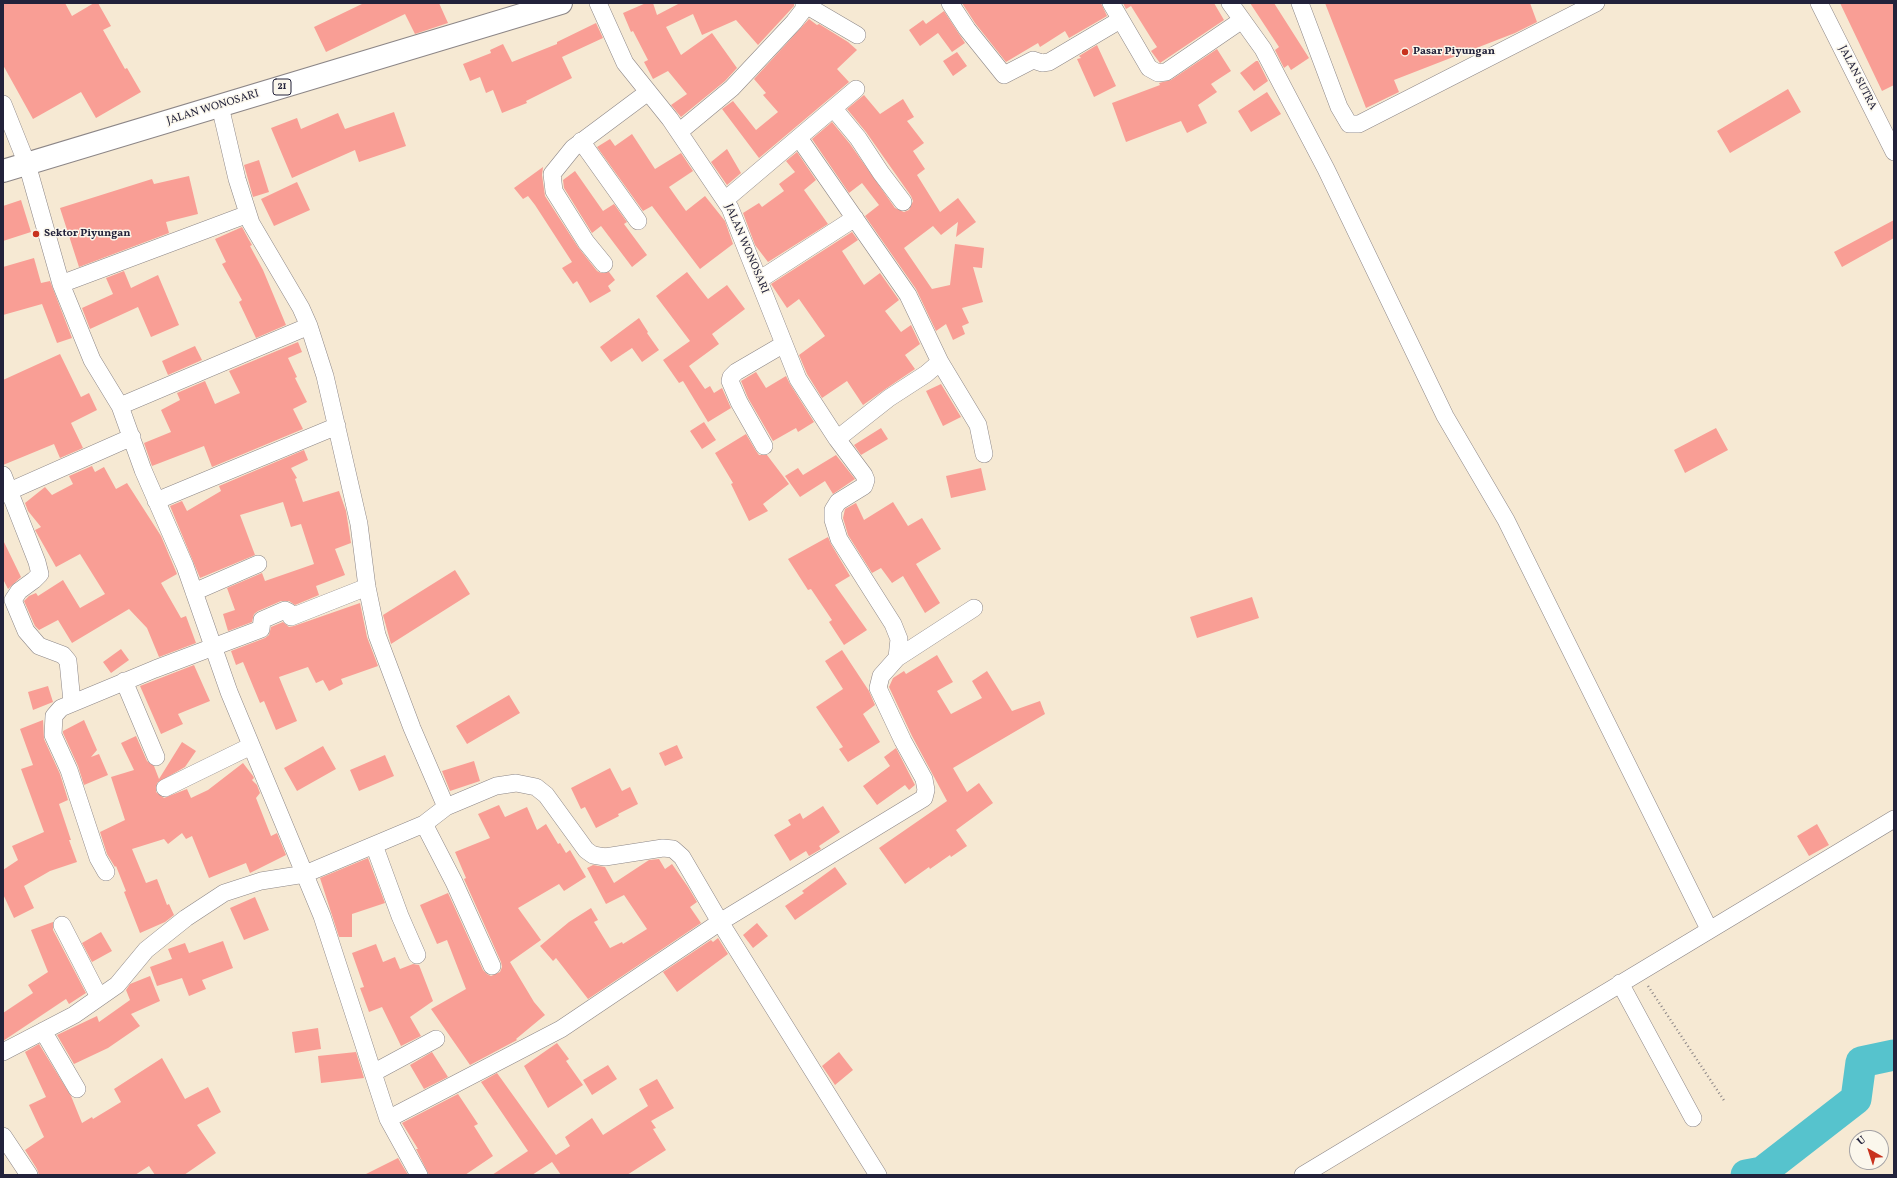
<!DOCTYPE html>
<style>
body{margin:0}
#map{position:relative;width:1897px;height:1178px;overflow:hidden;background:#f6e9d3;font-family:Vollkorn,serif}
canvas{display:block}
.frame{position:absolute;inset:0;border:4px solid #22223b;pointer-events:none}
.north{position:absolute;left:1849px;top:1130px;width:40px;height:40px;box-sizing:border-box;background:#fbf7ec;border:1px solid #a4a2a5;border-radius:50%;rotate:321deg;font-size:11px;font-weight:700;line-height:16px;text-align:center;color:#22223b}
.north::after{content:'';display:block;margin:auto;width:14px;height:18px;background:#c8321e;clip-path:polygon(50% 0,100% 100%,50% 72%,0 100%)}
</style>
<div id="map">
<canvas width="1897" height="1178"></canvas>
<div class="frame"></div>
<div class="north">U</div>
</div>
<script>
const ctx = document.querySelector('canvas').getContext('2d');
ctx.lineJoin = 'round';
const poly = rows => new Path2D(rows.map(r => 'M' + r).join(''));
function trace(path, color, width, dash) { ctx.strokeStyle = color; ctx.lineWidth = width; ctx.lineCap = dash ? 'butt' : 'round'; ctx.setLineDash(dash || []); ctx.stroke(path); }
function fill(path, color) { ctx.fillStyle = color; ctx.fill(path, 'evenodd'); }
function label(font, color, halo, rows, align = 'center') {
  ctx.font = font + ' Vollkorn,serif'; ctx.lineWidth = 3; ctx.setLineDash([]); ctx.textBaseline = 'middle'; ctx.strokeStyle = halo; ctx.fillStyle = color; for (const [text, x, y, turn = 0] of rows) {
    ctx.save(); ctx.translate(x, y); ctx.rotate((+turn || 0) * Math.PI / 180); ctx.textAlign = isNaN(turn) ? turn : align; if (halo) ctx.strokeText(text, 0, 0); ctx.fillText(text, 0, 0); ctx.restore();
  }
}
const river = poly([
 [1746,1175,1762,1172,1856,1099,1861,1062,1894,1055]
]);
const building = poly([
 [3,3,65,3,72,16,94,3,98,3,111,26,103,30,125,69,127,68,141,92,96,118,81,92,33,119,3,65],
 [364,3,439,3,448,23,415,34,405,14,326,52,314,27],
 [646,3,653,3,657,15,680,3,794,3,794,6,758,45,736,20,702,35,693,14,666,27,681,55,712,33,737,68,725,81,681,117,671,105,687,94,668,71,653,79,644,62,648,60,633,31,631,32,623,13],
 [962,3,1101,3,1107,16,1069,38,1065,31,1040,47,1038,43,1006,62,975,23],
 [1123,3,1214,3,1224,20,1160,63,1151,51,1157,47,1151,38,1131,6,1126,9],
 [1250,3,1274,3,1309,58,1291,70,1288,65,1284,68,1275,50,1279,47],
 [1325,3,1530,3,1537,22,1515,33,1394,80,1399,92,1366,108],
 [1840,3,1894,3,1894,85,1882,91],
 [944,11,965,43,952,52,938,33,920,46,909,30,923,20,926,24],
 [809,19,817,25,819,24,848,42,857,50,837,69,849,82,759,158,722,109,733,101,756,130,778,112,763,95,766,93,754,79],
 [596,23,603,38,562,57,572,78,526,101,527,103,502,113,493,90,486,93,480,77,470,81,463,64,491,53,490,50,503,44,512,62,557,44,557,42],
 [1097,45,1116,86,1094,97,1077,59,1081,58,1079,56],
 [1217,49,1231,71,1211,84,1217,92,1198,105,1207,123,1187,133,1181,121,1126,142,1112,103,1160,85,1159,83,1171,80],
 [957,52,967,66,953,76,943,61],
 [1256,61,1258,61,1268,81,1254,91,1240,73],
 [1788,89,1801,112,1730,153,1717,131],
 [1267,92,1281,114,1251,132,1238,111],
 [864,95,880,114,903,99,914,117,907,121,924,143,913,151,925,169,917,175,940,212,958,198,976,222,956,237,958,222,941,235,933,226,904,248,932,289,950,285,955,244,984,248,982,268,973,267,983,302,962,308,969,323,962,326,965,334,953,340,946,324,936,331,916,289,865,216,879,205,862,183,849,193,812,139,832,122,850,144,895,208,904,212,909,210,913,201,911,196,866,132,847,109],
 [394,112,406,146,359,162,355,150,292,178,271,128,297,118,301,129,338,113,345,129],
 [632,134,655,169,681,153,693,171,669,187,686,211,705,196,725,221,733,244,700,269,652,206,643,211,597,147,610,139,615,146],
 [727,149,741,173,727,185,711,162],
 [797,152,816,180,804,190,828,224,768,262,755,245,743,213,759,203,762,207,784,191,779,184,795,172,786,161],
 [259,160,269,192,253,197,244,165],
 [543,167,542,175,545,196,578,247,597,271,601,273,609,272,615,280,608,286,611,291,590,303,577,281,573,284,562,268,572,262,535,205,528,196,523,199,514,188],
 [575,171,603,211,614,204,627,222,624,224,647,255,632,267,601,226,592,233,564,188,563,180],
 [189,176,198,214,166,222,169,233,79,267,60,208,152,179,154,184],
 [297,182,310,210,274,226,261,199],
 [21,200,31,232,3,241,3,206],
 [1894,220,1894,238,1842,267,1834,252],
 [242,227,249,240,252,245,250,246,263,270,286,325,256,338,239,302,242,300,222,264,226,262,215,239],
 [852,232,858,240,842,251,864,285,880,273,899,300,885,311,901,332,911,325,920,344,905,355,915,369,884,390,863,405,847,381,822,398,807,374,799,355,825,336,799,299,787,308,771,284],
 [34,258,41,283,50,281,72,338,57,343,42,304,3,315,3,267],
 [124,271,131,288,158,275,179,325,151,337,138,307,90,329,82,308,113,294,106,278],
 [687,272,708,299,727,285,745,309,712,334,719,344,689,366,705,389,710,386,714,393,722,388,731,408,708,422,683,381,679,383,663,360,690,341,656,296],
 [639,318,648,332,647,333,659,350,642,362,632,348,611,362,600,347],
 [298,342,302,352,288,358,297,377,295,378,307,402,293,409,303,429,212,467,204,446,152,466,144,443,171,432,161,410,180,400,177,393,205,381,215,404,240,393,229,371],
 [195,346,202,360,168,375,162,361],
 [60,354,81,397,89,393,97,410,71,423,83,448,60,458,54,444,3,465,3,380],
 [756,372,766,388,786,376,790,384,814,422,798,432,796,428,773,441,748,398,741,381],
 [941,384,961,417,943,426,926,391],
 [704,422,716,440,702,449,690,431],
 [881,428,888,439,861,455,854,445],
 [1716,428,1728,450,1685,473,1674,450],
 [746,434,756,451,759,455,767,455,789,484,763,504,768,511,749,521,731,484,733,483,715,453],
 [304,450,308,460,291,468,297,478,295,479,303,502,339,491,346,511,351,543,335,549,345,575,316,586,319,595,295,605,289,601,281,601,258,611,254,614,252,622,228,631,223,614,235,610,227,588,262,573,265,581,314,564,301,524,291,527,283,502,240,515,255,555,200,578,170,506,182,501,187,511,221,491,219,486],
 [836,455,855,479,833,494,825,481,800,497,785,476,798,468,803,475],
 [92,466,95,472,104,467,116,489,127,483,161,536,177,574,161,583,181,618,186,616,196,643,159,657,147,628,129,609,72,643,58,620,39,630,35,626,24,601,29,596,36,593,38,596,63,580,80,608,105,594,80,554,56,567,35,530,41,527,28,511,25,503,45,487,52,495,73,484,69,476],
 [981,468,986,490,951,498,946,476],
 [893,502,908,526,922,518,941,549,916,564,940,603,925,613,903,576,892,583,881,568,872,573,848,535,843,518,845,509,856,503,864,520],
 [828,537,831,544,850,576,835,585,867,630,844,645,829,622,832,620,811,589,808,590,788,559],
 [3,540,21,577,8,589,3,579],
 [455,570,470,594,391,644,383,615],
 [1252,597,1259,618,1197,638,1190,617],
 [360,603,367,637,378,666,341,679,343,684,329,691,323,680,316,683,308,667,279,677,297,721,276,730,264,701,260,703,243,662,236,665,231,651,265,638,269,635,271,627,283,622,289,627,294,626],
 [121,649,129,660,111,673,103,662],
 [842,650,869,691,875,705,863,714,880,742,848,762,839,749,843,747,816,707,843,689,825,661],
 [937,655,953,682,937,691,951,714,982,698,972,681,987,671,1012,711,1040,701,1045,714,953,768,967,792,979,783,993,803,956,830,967,846,951,857,950,855,930,869,929,867,905,884,879,848,947,801,912,736,889,687,893,678,904,671,906,674],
 [194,665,210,701,178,714,183,724,161,734,140,686],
 [48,686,53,702,33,710,28,692],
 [509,695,520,713,467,744,456,726],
 [43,720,44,739,60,774,68,800,59,804,71,840,69,840,77,862,50,871,24,886,34,908,14,918,3,894,3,870,18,860,12,846,44,832,21,769,33,765,20,729],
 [84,720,97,750,91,757,99,754,108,775,84,785,78,766,63,733,63,731],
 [136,736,147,761,154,766,159,779,182,742,196,751,185,767,157,783,156,792,164,798,187,789,191,798,208,790,243,763,253,776,254,778,252,780,257,785,260,793,256,798,271,836,277,833,286,855,250,873,246,863,209,878,192,836,186,839,182,833,168,844,164,839,132,849,146,883,157,879,167,905,169,904,174,915,165,922,140,933,124,892,126,891,116,866,115,867,107,854,100,832,125,820,111,777,134,770,121,743],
 [677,745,683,758,665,766,659,753],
 [323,746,336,769,297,791,284,768],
 [896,748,915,785,909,790,905,785,877,805,863,786,890,766,884,757],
 [385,755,394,776,359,791,350,770],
 [474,761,480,781,450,791,442,771],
 [610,768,622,791,630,787,638,804,618,814,619,816,596,828,585,807,581,809,571,788],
 [499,805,505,817,527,807,537,830,546,824,558,844,560,843,566,853,570,850,586,877,564,891,559,884,518,908,541,940,510,962,534,1002,545,1015,516,1039,517,1040,470,1065,431,1009,466,989,447,940,437,944,420,905,448,893,483,970,487,974,491,976,500,972,502,967,501,962,464,879,466,878,455,852,490,838,478,814],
 [823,806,840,832,819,846,821,849,809,856,806,851,790,861,774,835,791,825,788,820,800,813,803,819],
 [1817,824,1829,845,1809,856,1797,836],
 [368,858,385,903,352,914,352,937,339,937,320,878],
 [659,859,665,869,672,864,688,887,697,902,690,907,701,923,588,999,556,958,553,961,540,946,569,922,591,908,598,920,594,922,610,948,622,942,623,944,647,929,624,895,606,904,587,868,593,865,605,867,614,883,649,860],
 [835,867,847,884,795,920,785,906,804,893,802,891],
 [255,897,269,930,244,940,230,908],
 [53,922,53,930,86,993,69,1004,66,999,3,1041,3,1013,33,993,28,985,48,972,31,930],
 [757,923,768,936,753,948,743,935],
 [101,932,112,951,92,962,82,943],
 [718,938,728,954,677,992,663,972,711,940,713,942],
 [223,941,233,968,202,980,206,989,189,996,182,978,157,986,150,967,172,959,168,949,185,943,189,953],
 [376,944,383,962,395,957,400,969,413,964,419,965,433,1001,410,1017,421,1036,401,1046,382,1007,369,1012,360,988,364,987,352,953],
 [150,976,160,1001,131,1014,140,1026,108,1048,74,1064,57,1035,97,1016,99,1022,130,1000,126,990,130,984],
 [318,1028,321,1049,295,1053,292,1032],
 [557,1043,569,1059,566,1061,583,1085,548,1108,524,1066],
 [39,1044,71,1096,82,1123,92,1117,93,1119,121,1102,114,1089,162,1058,185,1099,208,1087,221,1112,197,1125,216,1153,184,1175,155,1175,149,1166,135,1175,39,1175,37,1169,25,1150,44,1137,29,1105,46,1097,25,1052],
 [356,1052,364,1078,321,1083,318,1056],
 [432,1052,448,1077,424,1089,410,1065],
 [839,1052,853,1070,835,1085,822,1066],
 [608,1065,617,1079,592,1095,583,1080],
 [497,1073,556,1155,570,1146,565,1137,592,1118,603,1135,648,1106,639,1089,657,1079,674,1108,651,1121,656,1128,653,1129,666,1150,627,1175,561,1175,552,1162,532,1175,492,1175,528,1151,481,1082],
 [458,1094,478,1124,474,1126,493,1156,465,1175,429,1175,416,1149,418,1149,402,1123],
 [398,1158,408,1175,364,1175]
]);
const path = poly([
 [1648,986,1725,1102]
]);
const minor = poly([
 [950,3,967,29,1004,75,1033,60,1042,63,1049,62,1120,20],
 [1111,3,1149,68,1158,73,1166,72,1242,20],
 [1230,3,1263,49,1326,169,1445,416,1506,520,1709,929],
 [1300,3,1339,107,1349,124,1359,124,1596,3],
 [1819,3,1894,152],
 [804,4,857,35],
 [3,104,27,164,61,284,92,360,120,406,143,470,185,566,229,692,322,916,388,1119,561,1029,720,922,878,1175],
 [220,106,237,179,251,223,301,308,309,326,325,376,359,524,367,587,377,635,412,728,446,807],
 [834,109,858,138,881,173,903,202],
 [679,132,732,88,794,22,804,9,804,3],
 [799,138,908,295,940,362,926,374,889,398,837,439],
 [581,141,638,221],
 [725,200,856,89],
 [604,264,586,242,554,191,552,174,573,148,648,92],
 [759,280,855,218],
 [61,284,248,214],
 [940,362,978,425,984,454],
 [120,406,309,326],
 [764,446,739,402,730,381,731,377,736,372,784,344],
 [3,475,37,562,40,574,34,580,19,591,13,600,26,631,39,646,63,655,68,661,72,702],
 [3,494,132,437],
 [156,501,337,426],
 [194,592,258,564],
 [897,658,974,608],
 [124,681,156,757],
 [165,788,251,746],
 [424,824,454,882,492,966],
 [374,845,400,916,417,955],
 [106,872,98,858,69,770,53,735,54,716,61,708,155,669,261,629,262,620,285,610,289,612,291,617,367,587],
 [62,925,99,997],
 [1620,983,1693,1118],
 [43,1031,77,1089],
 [3,1052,74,1015,117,985,146,950,186,918,224,893,261,881,305,874,424,824,446,807,496,786,516,783,536,787,546,795,586,850,593,855,605,857,663,848,673,849,682,857,720,922,924,798,926,790,924,779,903,741,878,688,881,676,897,658,899,639,893,624,839,539,833,520,833,510,838,502,864,486,866,480,864,475,837,439,798,379,730,208,670,119,625,63,598,3],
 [373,1073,436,1039],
 [388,1119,419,1175],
 [3,1136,29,1175],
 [1303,1175,1894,819]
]);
const highway = poly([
 [3,171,561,3]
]);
const markers = [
 [1405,52,4,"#c8321e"],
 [36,234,4,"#c8321e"]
];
const shields = [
 [282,87,18]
];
const shieldNames = [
 ["21",282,87]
];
const poiNames = [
 ["Pasar Piyungan",1413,52],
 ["Sektor Piyungan",44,234]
];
const streetNames = [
 ["JALAN SUTRA",1857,78,63],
 ["JALAN WONOSARI",213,108,-17],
 ["JALAN WONOSARI",746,249,67]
];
trace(river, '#56c3cd', 31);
fill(building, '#f99e95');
trace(minor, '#8c8687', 18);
trace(highway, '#8c8687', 24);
trace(path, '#8c8687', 2.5, [1, 3]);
trace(minor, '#fff', 17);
trace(highway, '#fff', 22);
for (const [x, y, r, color] of markers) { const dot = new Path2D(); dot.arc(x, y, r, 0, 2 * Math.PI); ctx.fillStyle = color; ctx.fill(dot); trace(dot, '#fbf7ec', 1.5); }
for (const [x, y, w] of shields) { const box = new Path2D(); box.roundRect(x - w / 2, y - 8, w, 16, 3); ctx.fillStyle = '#fbf7ec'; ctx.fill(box); trace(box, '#22223b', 1); }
label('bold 10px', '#22223b', null, shieldNames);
label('bold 11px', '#22223b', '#fbf7ec', poiNames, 'left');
label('11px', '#22223b', '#fbf7ec', streetNames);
</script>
